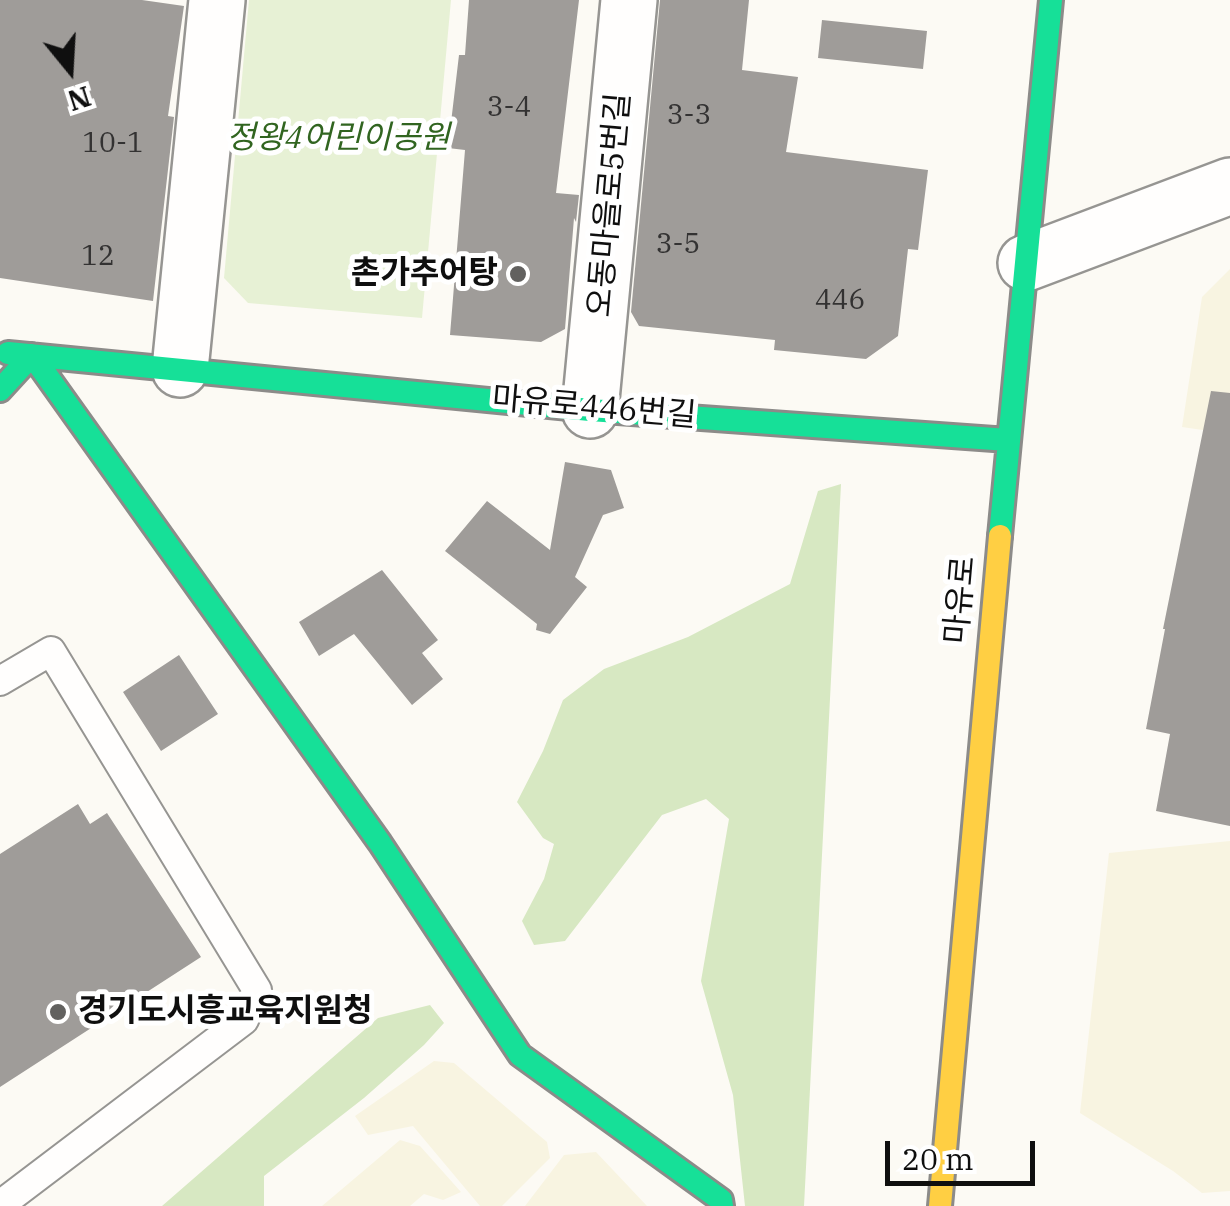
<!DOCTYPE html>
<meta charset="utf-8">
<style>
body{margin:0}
#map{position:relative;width:1230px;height:1206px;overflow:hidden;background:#fcfaf4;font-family:"IBM Plex Serif",serif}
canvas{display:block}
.north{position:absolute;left:20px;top:20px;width:100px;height:100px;-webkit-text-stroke:8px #fff;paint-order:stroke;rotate:162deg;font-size:28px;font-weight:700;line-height:40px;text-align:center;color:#0f0f0f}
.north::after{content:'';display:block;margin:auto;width:35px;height:45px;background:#0f0f0f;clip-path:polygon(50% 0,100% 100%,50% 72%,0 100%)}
.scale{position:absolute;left:885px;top:1141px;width:150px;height:45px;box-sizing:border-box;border:5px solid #0f0f0f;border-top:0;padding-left:12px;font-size:30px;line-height:35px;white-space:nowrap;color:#0f0f0f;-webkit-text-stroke:8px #fff;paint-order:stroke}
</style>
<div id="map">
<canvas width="1230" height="1206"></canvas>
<div class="north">N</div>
<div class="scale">20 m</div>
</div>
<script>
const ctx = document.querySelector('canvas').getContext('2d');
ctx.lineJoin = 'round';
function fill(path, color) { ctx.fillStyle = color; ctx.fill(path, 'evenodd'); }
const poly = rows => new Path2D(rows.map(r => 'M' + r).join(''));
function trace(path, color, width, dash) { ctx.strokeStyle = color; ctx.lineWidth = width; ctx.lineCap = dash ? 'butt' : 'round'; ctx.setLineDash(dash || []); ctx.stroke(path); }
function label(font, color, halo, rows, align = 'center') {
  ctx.font = font + ' "IBM Plex Serif","Noto Sans KR",serif'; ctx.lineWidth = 10; ctx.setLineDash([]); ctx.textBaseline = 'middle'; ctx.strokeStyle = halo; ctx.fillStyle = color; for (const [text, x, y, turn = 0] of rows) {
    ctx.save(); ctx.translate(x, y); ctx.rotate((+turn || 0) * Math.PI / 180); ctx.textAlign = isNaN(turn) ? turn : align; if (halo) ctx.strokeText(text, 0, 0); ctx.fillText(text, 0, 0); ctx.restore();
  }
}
const farmland = poly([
 [1230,269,1230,434,1182,427,1202,297],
 [1230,841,1230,1191,1202,1193,1173,1171,1080,1113,1109,853],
 [434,1061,454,1063,547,1142,550,1158,502,1206,480,1206,413,1126,368,1135,355,1116],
 [400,1140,420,1146,461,1192,443,1200,424,1194,410,1206,322,1206],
 [596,1152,647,1206,525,1206,564,1155]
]);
const green = poly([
 [249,0,451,0,422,318,248,303,224,278]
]);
const forest = poly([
 [841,484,804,1206,745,1206,733,1095,701,981,729,819,706,799,662,815,565,941,534,945,522,921,544,879,554,844,543,838,517,802,543,751,563,700,604,669,688,637,790,584,818,491],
 [430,1005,444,1023,424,1045,364,1098,264,1176,264,1206,162,1206,378,1018]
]);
const building = poly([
 [0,0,142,0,184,6,168,116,174,117,153,301,0,278],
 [469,0,579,0,556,193,579,195,576,222,574,218,565,329,541,342,450,335,465,150,448,148,459,55,465,55],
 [660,0,749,0,742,70,798,77,786,152,928,170,918,250,908,249,898,336,866,359,774,350,775,340,639,326,631,312],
 [822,20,927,31,923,69,818,58],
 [1211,391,1230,393,1230,826,1156,811,1170,734,1146,729,1165,629,1163,629],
 [565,462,611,470,624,508,603,515,575,577,587,587,550,634,536,630,537,624,445,551,487,501,550,550],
 [382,570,438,640,422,653,443,679,412,705,354,634,319,656,299,622],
 [179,655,218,714,161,751,123,692],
 [78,804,90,824,107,813,201,957,0,1087,0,854]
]);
const lane = poly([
 [0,681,51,651,257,990,244,1020,0,1205]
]);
const street = poly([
 [1026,263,1230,186],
 [180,369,217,0],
 [590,410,629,0]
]);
const fast = poly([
 [8,353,590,410,1008,440],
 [0,390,32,355,380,843,520,1055,721,1200,722,1206],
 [1000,536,1051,0]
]);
const slow = poly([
 [940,1206,1000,536]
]);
const markers = [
 [518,274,10,"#62615f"],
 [58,1012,10,"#62615f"]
];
const numberNames = [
 ["3-4",509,108],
 ["3-3",689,116],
 ["10-1",113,144],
 ["3-5",678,245],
 ["12",98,257],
 ["446",840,301]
];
const parkNames = [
 ["정왕4어린이공원",338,139]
];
const streetNames = [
 ["오동마을로5번길",610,205,-85],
 ["마유로446번길",594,408,5],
 ["마유로",961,600,-85]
];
const poiNames = [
 ["촌가추어탕",498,274],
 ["경기도시흥교육지원청",78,1012,"left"]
];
fill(farmland, '#f8f4e1');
fill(green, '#e7f1d5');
fill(forest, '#d7e8c2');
fill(building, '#9f9c99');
trace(lane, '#969592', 32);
trace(street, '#969592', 60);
trace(fast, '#8c8b89', 28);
trace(slow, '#8c8b89', 28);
trace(lane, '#fffefd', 28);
trace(street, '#fffefd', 55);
trace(fast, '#16e098', 22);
trace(slow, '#ffcf43', 22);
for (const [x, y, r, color] of markers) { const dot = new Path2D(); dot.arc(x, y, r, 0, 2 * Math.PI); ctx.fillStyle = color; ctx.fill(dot); trace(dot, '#fff', 4); }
label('28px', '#333232', null, numberNames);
label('italic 32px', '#316520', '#fff', parkNames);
label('32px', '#0f0f0f', '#fff', streetNames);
label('bold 32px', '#0f0f0f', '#fff', poiNames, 'right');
</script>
